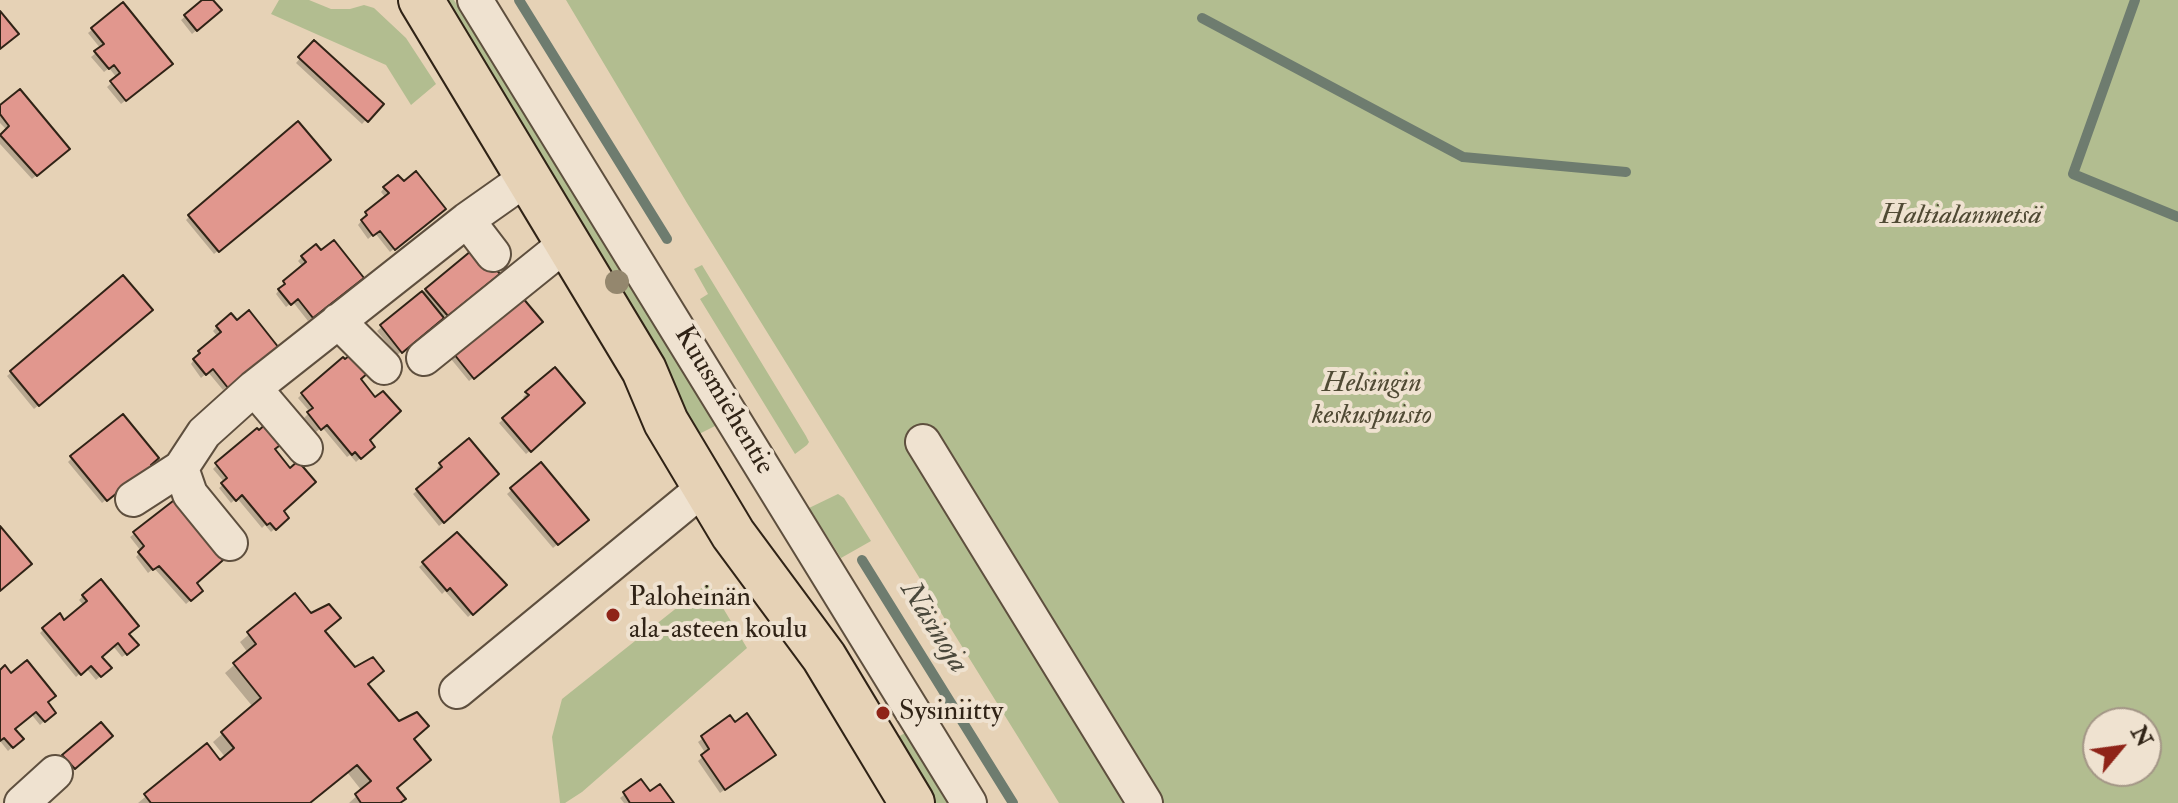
<!DOCTYPE html>
<meta charset="utf-8">
<style>
body{margin:0}
#map{position:relative;width:2178px;height:803px;overflow:hidden;background:#e6d2b6;font-family:"IM FELL Double Pica",serif}
canvas{display:block}
.north{position:absolute;left:2082px;top:707px;width:80px;height:80px;box-sizing:border-box;background:#efe2d0;border:2px solid #a39686;border-radius:50%;rotate:61deg;font-size:22px;font-weight:700;line-height:32px;text-align:center;color:#302316}
.north::after{content:'';display:block;margin:auto;width:28px;height:36px;background:#8f2418;clip-path:polygon(50% 0,100% 100%,50% 72%,0 100%)}
</style>
<div id="map">
<canvas width="2178" height="803"></canvas>
<div class="north">N</div>
</div>
<script>
const ctx = document.querySelector('canvas').getContext('2d');
ctx.lineJoin = 'round';
function fill(path, color) { ctx.fillStyle = color; ctx.fill(path, 'evenodd'); }
const poly = rows => new Path2D(rows.map(r => 'M' + r).join(''));
function trace(path, color, width, dash) { ctx.strokeStyle = color; ctx.lineWidth = width; ctx.lineCap = dash ? 'butt' : 'round'; ctx.setLineDash(dash || []); ctx.stroke(path); }
function label(font, color, halo, rows, align = 'center') {
  ctx.font = font + ' "IM FELL Double Pica",serif'; ctx.lineWidth = 8; ctx.setLineDash([]); ctx.textBaseline = 'middle'; ctx.strokeStyle = halo; ctx.fillStyle = color; for (const [text, x, y, turn = 0] of rows) {
    ctx.save(); ctx.translate(x, y); ctx.rotate((+turn || 0) * Math.PI / 180); ctx.textAlign = isNaN(turn) ? turn : align; if (halo) ctx.strokeText(text, 0, 0); ctx.fillText(text, 0, 0); ctx.restore();
  }
}
const green = poly([
 [279,0,309,0,331,9,350,9,364,5,374,8,406,38,436,84,411,105,386,65,271,14],
 [434,0,454,0,717,425,697,435],
 [566,0,2178,0,2178,803,1059,803,687,203],
 [2098,723,2146,723,2146,771,2098,771],
 [702,265,806,436,809,442,807,445,795,454,700,299,708,294,694,269],
 [838,494,844,498,871,541,841,558,809,508],
 [708,583,747,648,582,792,565,803,560,803,552,737,562,699],
 [905,733,947,803,929,803,891,741]
]);
const shadow = poly([
 [205,0,211,0,220,10,192,34,181,20],
 [123,5,166,68,121,104,107,87,117,78,109,68,104,72,91,57,101,49,88,33],
 [314,43,381,104,362,124,296,63],
 [0,107,64,152,32,179,0,144,0,136,7,130,0,123],
 [324,164,214,254,186,220,190,216],
 [384,188,439,212,390,252,375,233,368,239,358,225,367,214,386,198,381,192],
 [302,257,357,281,308,321,293,302,286,307,276,294,284,283,303,267,298,261],
 [123,277,146,314,34,409,7,376],
 [493,277,397,355,377,331,426,290],
 [522,300,537,326,469,381,451,359],
 [217,327,272,351,223,390,208,372,201,378,191,364,199,352,218,337,213,331],
 [555,370,552,433,526,454,499,423,526,400,523,397],
 [358,379,367,441,372,447,356,462,350,455,347,457,322,427,316,432,304,418,310,412,298,398,302,394],
 [273,450,290,470,281,511,287,518,271,532,265,525,262,528,237,498,231,503,219,488,225,483,213,469,217,465],
 [72,458,127,483,102,503,68,462],
 [441,464,470,500,439,526,413,494,439,472,437,468],
 [540,465,582,523,553,548,507,494],
 [182,497,188,521,194,583,201,591,186,604,154,568,148,573,136,557,141,551,130,537],
 [457,535,505,585,468,617,445,591,442,594,419,567],
 [83,596,127,634,133,649,122,657,113,646,100,657,105,672,96,680,86,668,76,677,40,633,43,630,64,623,84,606,79,600],
 [294,596,412,740,395,789,400,803,349,803,362,791,347,772,309,803,138,803,206,746,220,763,226,758,213,742,253,707,225,673,248,653,240,642],
 [0,672,45,703,54,712,40,725,31,714,13,729,21,739,8,751,0,741],
 [730,718,770,758,720,793,698,761,706,754,698,742],
 [641,782,650,794,671,803,624,803,620,798]
]);
const stream = poly([
 [519,0,667,239],
 [2135,0,2073,174,2178,217],
 [1202,18,1463,157,1626,172],
 [862,560,1013,803]
]);
const building = poly([
 [202,0,213,0,222,10,197,31,184,15,202,0],
 [123,2,173,64,126,101,110,81,120,73,114,65,109,69,94,51,104,44,91,28,123,2],
 [0,11,19,34,0,49,0,11],
 [314,40,384,104,368,122,298,57,314,40],
 [20,89,70,149,37,176,0,135,9,126,0,114,0,105,20,89],
 [298,121,331,160,219,252,188,215,298,121],
 [416,171,446,209,395,250,380,231,373,236,361,220,367,215,365,212,389,193,383,187,398,175,404,181,416,171],
 [334,240,364,278,313,318,298,299,291,305,278,289,285,284,283,281,306,262,301,256,316,244,321,250,334,240],
 [477,246,500,274,448,316,425,289,477,246],
 [123,275,153,310,39,406,10,371,123,275],
 [422,291,444,318,402,353,380,325,422,291],
 [522,297,543,322,474,379,454,354,522,297],
 [249,310,279,348,228,388,213,369,206,375,193,359,200,353,198,351,221,332,216,326,231,313,237,320,249,310],
 [353,353,369,372,361,379,375,397,383,391,401,411,370,440,375,447,361,459,355,452,352,455,327,425,321,430,307,412,313,408,301,393,343,357,345,359,353,353],
 [555,367,585,403,531,452,502,418,529,395,525,392,555,367],
 [123,414,159,458,151,465,156,472,132,481,107,501,70,456,123,414],
 [267,423,283,443,275,449,290,468,298,461,316,482,284,511,289,518,276,530,270,523,267,525,242,495,236,501,221,483,227,478,215,463,257,428,259,430,267,423],
 [469,438,499,474,444,523,416,489,442,467,439,463,469,438],
 [541,462,589,520,558,545,510,488,541,462],
 [182,494,190,521,206,540,214,534,230,554,197,583,203,591,191,601,159,566,153,570,138,552,144,546,133,532,182,494],
 [0,526,32,564,0,591,0,526],
 [457,532,507,585,473,615,450,588,447,591,422,562,457,532],
 [101,579,139,626,129,634,139,645,127,655,118,643,102,657,112,668,101,677,91,666,81,675,42,628,60,613,64,620,87,601,82,595,101,579],
 [295,593,311,613,329,604,341,618,325,631,355,667,373,657,384,671,368,684,399,721,417,712,429,726,414,739,431,760,397,788,406,799,400,803,361,803,355,794,371,781,357,765,310,803,151,803,144,794,207,743,220,760,234,748,221,732,261,698,233,663,256,644,247,632,295,593],
 [27,660,56,696,48,702,56,713,45,722,36,712,15,729,24,739,13,748,4,738,0,741,0,670,5,665,11,673,27,660],
 [747,713,776,755,725,790,701,755,709,749,701,736,730,715,735,722,747,713],
 [101,722,113,736,75,769,62,755,101,722],
 [641,779,650,791,660,784,674,803,630,803,623,792,641,779]
]);
const minor = poly([
 [475,0,969,803],
 [467,220,493,254],
 [338,321,384,367],
 [424,358,568,242],
 [254,388,305,448],
 [923,442,1145,803],
 [181,468,190,494,230,543],
 [133,499,181,468,204,433,254,388,467,220,528,177],
 [457,691,706,486],
 [22,803,55,773]
]);
const major = poly([
 [421,0,644,370,666,422,733,534,824,657,912,803]
]);
const trees = [
 [617,282]
];
const markers = [
 [613,615,8,"#8f2418"],
 [883,713,8,"#8f2418"]
];
const parkNames = [
 ["Haltialanmetsä",1961,217],
 ["Helsingin",1372,385],
 ["keskuspuisto",1372,417]
];
const streetNames = [
 ["Kuusmiehentie",723,401,59]
];
const poiNames = [
 ["Paloheinän",629,599],
 ["ala-asteen koulu",629,631],
 ["Sysiniitty",899,713]
];
const waterNames = [
 ["Näsinoja",933,628,58]
];
fill(green, '#b2bd90');
fill(shadow, '#0003');
trace(stream, '#6e7c6f', 10);
fill(building, '#e1978e');
trace(building, '#302316', 2);
trace(minor, '#5e4f3e', 38);
trace(major, '#302316', 48);
trace(minor, '#efe2d0', 34);
trace(major, '#e6d2b6', 44);
ctx.fillStyle = '#94876e';
for (const [x, y] of trees) { ctx.beginPath(); ctx.arc(x, y, 12, 0, 2 * Math.PI); ctx.fill(); }
for (const [x, y, r, color] of markers) { const dot = new Path2D(); dot.arc(x, y, r, 0, 2 * Math.PI); ctx.fillStyle = color; ctx.fill(dot); trace(dot, '#efe2d0', 3); }
label('italic 28px', '#504a34', '#efe2d0', parkNames);
label('28px', '#302316', '#efe2d0', streetNames);
label('28px', '#302316', '#efe2d0', poiNames, 'left');
label('italic 30px', '#4a483b', '#efe2d0', waterNames);
</script>
